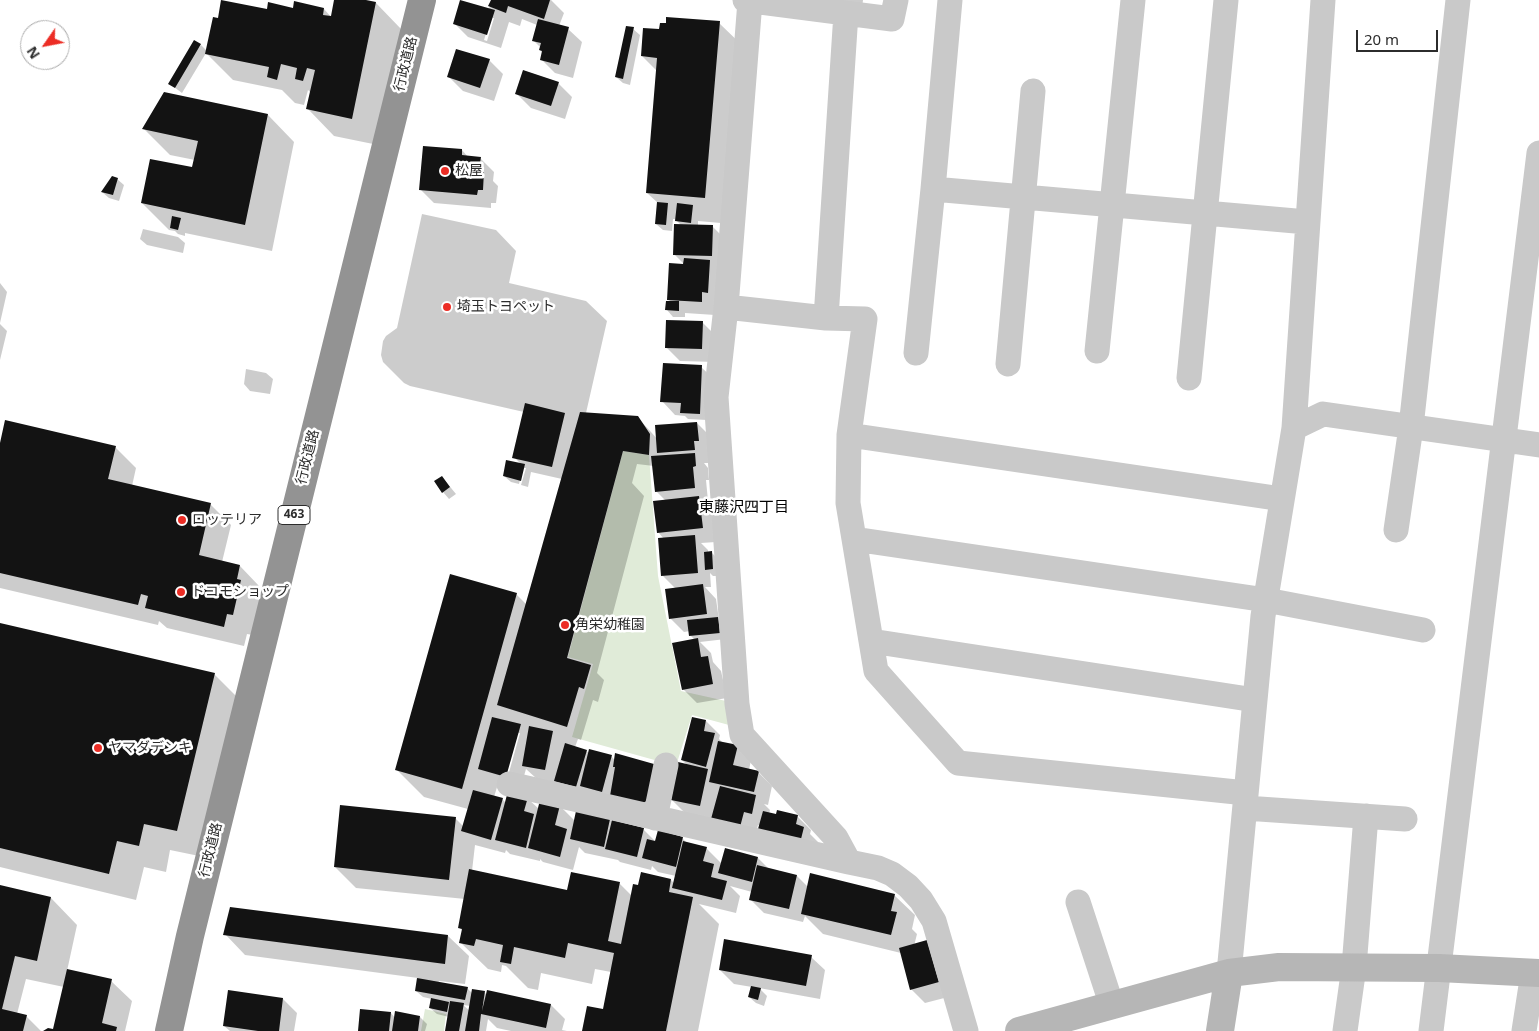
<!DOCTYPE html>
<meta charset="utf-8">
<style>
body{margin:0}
#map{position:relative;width:1539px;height:1031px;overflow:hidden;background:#fff;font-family:"Noto Sans",sans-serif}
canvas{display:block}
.north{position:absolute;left:20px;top:20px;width:50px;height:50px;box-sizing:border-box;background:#fff;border:1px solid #ababab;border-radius:50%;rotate:237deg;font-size:14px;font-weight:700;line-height:20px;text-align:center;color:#2c2c2c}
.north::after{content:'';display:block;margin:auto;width:18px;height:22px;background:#ec2d25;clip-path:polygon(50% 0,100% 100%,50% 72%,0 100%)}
.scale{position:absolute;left:1356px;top:30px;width:82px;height:22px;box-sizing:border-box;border:2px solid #2c2c2c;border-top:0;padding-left:6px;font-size:15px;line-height:18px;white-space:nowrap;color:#2c2c2c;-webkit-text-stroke:4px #fff;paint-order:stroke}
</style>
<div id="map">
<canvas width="1539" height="1031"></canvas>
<div class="north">N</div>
<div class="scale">20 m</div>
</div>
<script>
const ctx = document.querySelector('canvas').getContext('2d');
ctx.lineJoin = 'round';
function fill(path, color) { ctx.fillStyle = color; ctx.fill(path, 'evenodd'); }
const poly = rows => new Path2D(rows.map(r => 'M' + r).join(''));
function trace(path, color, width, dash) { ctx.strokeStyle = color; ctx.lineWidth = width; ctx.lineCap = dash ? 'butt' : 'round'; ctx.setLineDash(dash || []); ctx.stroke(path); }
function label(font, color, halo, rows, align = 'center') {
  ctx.font = font + ' "Noto Sans","Noto Sans JP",sans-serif'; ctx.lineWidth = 5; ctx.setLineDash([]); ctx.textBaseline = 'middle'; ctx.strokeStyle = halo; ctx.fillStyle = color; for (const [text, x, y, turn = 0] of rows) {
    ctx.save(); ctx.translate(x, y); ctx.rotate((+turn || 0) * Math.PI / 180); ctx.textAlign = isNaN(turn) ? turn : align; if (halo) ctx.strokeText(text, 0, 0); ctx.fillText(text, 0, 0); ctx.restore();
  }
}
const green = poly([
 [623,451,649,455,658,576,681,691,726,701,729,725,692,715,676,766,572,737,593,664,568,657],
 [425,1009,446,1014,444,1031,421,1031]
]);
const shadow = poly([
 [336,0,360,0,376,3,402,30,378,145,334,136,308,109,311,93,308,90,304,105,295,103,282,90,233,80,206,53,182,93,170,84,201,45,207,51,219,20,268,10,324,9,332,18],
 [492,0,551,0,564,13,559,26,568,29,582,42,573,78,555,73,541,59,543,53,540,50,541,48,533,40,537,25,522,19,520,26,509,22,501,48,468,37,455,24,489,9],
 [491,18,494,18,487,41,484,40],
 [834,0,863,0,862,8],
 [719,23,746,49,732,224,698,221,698,226,712,226,726,240,715,315,685,313,685,317,673,317,667,310,671,302,668,299,686,266,674,254,681,225,675,219,673,219,672,231,663,230,656,224,658,203,647,193,657,71,642,56,661,31],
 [633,29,640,35,630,85,623,83,616,77],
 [489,60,503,74,494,101,463,91,449,77],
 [558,83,572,97,565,119,531,108,517,94],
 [268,115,294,142,272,251,185,233,185,236,178,234,175,231,169,230,142,203,193,169,195,160,170,155,143,128],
 [462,150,468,157,480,158,494,172,493,181,498,186,496,203,491,203,491,208,434,203,420,189],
 [117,179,124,185,119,201,109,198,102,192],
 [422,214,496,230,516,251,509,283,586,301,607,321,586,413,637,417,651,432,658,440,697,423,711,437,708,463,704,463,708,468,709,480,706,480,708,501,703,502,713,512,716,542,701,543,708,550,708,553,712,553,718,559,719,576,713,576,710,573,711,587,705,587,716,599,719,620,726,639,700,642,711,653,713,662,721,671,727,698,697,703,683,689,695,640,690,635,690,631,684,632,670,618,676,589,663,576,664,539,658,532,666,501,656,491,654,466,637,464,632,483,644,496,597,673,604,680,598,702,593,700,581,740,578,739,575,747,586,751,589,753,611,756,663,813,537,779,526,769,520,790,498,784,494,797,502,799,506,803,527,798,539,809,560,806,575,821,610,820,643,829,656,842,682,838,688,844,706,848,722,864,758,858,769,869,797,876,808,887,894,895,915,915,912,929,917,934,914,946,952,996,925,1003,911,989,901,953,823,934,805,916,803,922,764,913,750,899,752,892,730,886,740,896,736,913,699,904,719,924,698,1031,583,1031,604,1011,611,972,595,969,592,984,541,973,538,990,528,988,506,966,502,965,501,972,488,969,461,943,463,931,459,927,465,899,356,888,335,867,455,818,463,826,468,809,424,797,397,770,516,594,527,605,562,479,531,472,528,487,521,485,526,468,523,468,519,484,511,482,504,476,521,464,514,457,524,412,410,386,404,383,383,362,381,355,383,341,386,336,397,328],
 [517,733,520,733,506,783,504,783],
 [475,845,505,853,506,850,510,854,540,861,540,859,543,862,573,870,579,847,585,853,618,860,620,862,651,870,652,866,658,872,676,876,674,883,671,880,632,896,619,883,568,891,472,871],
 [143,229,178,237,185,243,183,253,147,245,140,239],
 [0,283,7,292,0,323],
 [702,322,716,336,715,362,680,361,666,347],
 [0,324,7,331,0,360],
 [701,367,715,380,707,420,688,419,685,416,675,415,662,401],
 [246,369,266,373,273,379,270,394,250,391,244,384],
 [115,447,136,468,132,486,210,504,231,525,222,562,240,566,260,587,258,599,261,602,253,635,247,634,244,646,167,628,159,621,158,625,0,588,0,449],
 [442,477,456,494,449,499,443,492],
 [0,624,214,674,241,701,204,857,170,850,166,872,144,867,136,900,0,867],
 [706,721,720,735,719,739,723,743,737,746,751,760,749,770,758,772,772,786,768,805,764,804,770,810,769,814,797,816,811,830,810,834,818,842,814,857,760,826,758,825,754,840,686,814,672,800,688,766,682,760],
 [0,887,51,898,77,925,67,971,111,981,132,1001,125,1031,54,1031,64,987,26,979,17,1014,26,1016,41,1031,0,1031],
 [225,934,448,936,469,956,465,984,439,981,438,983,467,988,473,994,484,992,487,995,551,1005,565,1019,562,1030,567,1031,511,1031,497,1028,488,1019,486,1031,446,1031,449,1017,437,1014,430,1008,432,999,423,997,416,991,418,978,245,955],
 [463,1005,471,1006,470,1011],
 [811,957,825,970,820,999,759,988,767,996,764,1006,756,1003,749,997,752,987,734,984,720,970],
 [283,999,297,1013,294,1031,230,1031,224,1026],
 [391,1013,395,1018,420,1017,427,1024,425,1031,359,1031]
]);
const building = poly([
 [221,0,267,9,268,2,293,8,294,1,324,8,323,15,331,16,334,0,366,0,376,2,352,119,306,109,315,70,307,68,303,81,295,79,297,68,281,64,277,80,267,77,269,67,205,54,213,17,218,18],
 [460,0,495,10,487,35,453,24],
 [491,0,550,0,544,19,508,6,506,13,488,6],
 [666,17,720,21,705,198,646,193,657,58,641,56,643,28,659,29,660,23,666,23],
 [538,19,569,27,559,65,540,60,542,51,539,50,541,43,532,41],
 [626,26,634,27,623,79,615,77],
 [194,40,201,44,175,88,168,84],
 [456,49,490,59,480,88,447,77],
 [523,70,559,82,551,106,515,94],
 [164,92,268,114,245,225,141,203,150,159,192,167,198,141,142,129],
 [423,146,462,149,462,155,481,157,479,170,484,171,483,190,478,190,477,195,419,190],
 [112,176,118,178,113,195,101,192],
 [657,202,668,203,666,225,655,224],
 [677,203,693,205,691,223,675,221],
 [172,216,181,218,178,230,170,228],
 [674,224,713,225,712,256,673,255],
 [684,258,710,260,708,293,702,292,702,302,667,300,669,263,683,264],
 [666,301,679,301,679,311,665,310],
 [666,320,703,321,702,349,665,348],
 [663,363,702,365,700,414,680,413,681,403,660,402],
 [525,403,565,413,552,467,512,458],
 [580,412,638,416,650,434,649,455,623,451,567,658,591,665,584,689,579,687,567,727,497,705],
 [5,420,116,446,108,479,211,503,199,555,240,565,237,579,241,580,233,615,227,614,224,627,145,608,148,596,141,594,138,605,0,573,0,443],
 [697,422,699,441,694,441,695,450,657,453,655,425],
 [695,453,696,466,693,467,695,488,655,492,651,456],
 [506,460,525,464,521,481,503,476],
 [442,476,450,487,442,493,434,481],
 [699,496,703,528,657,533,653,501],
 [695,535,698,573,661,576,658,538],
 [712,551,713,569,705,570,704,552],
 [450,574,517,593,462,789,395,770],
 [703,584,707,614,669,619,665,589],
 [718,617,720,633,689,636,687,620],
 [0,623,215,673,177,831,144,824,139,846,117,841,109,874,0,848],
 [698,638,701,657,708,656,713,684,682,690,672,643],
 [492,717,521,724,506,777,478,769],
 [692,717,706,720,704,731,715,733,706,767,681,760],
 [529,726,553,731,545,770,522,766],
 [718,741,738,745,733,765,759,771,754,792,709,782],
 [565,743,587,750,576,787,554,781],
 [589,749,612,755,602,792,580,786],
 [615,753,654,764,650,799,643,803,610,796,615,767,613,767],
 [678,762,708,769,700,806,671,800],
 [720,786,756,795,752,814,744,812,740,827,711,819],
 [473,790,503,798,491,840,461,831],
 [508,791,528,797,524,811,534,814,526,848,495,840],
 [540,800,560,805,555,825,567,829,560,857,528,848],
 [340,805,456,817,449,880,334,867],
 [777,810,798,815,796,824,804,827,800,843,758,829,763,811,776,814],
 [576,811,610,819,604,847,570,839],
 [612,820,644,828,637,857,605,849],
 [658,830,683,837,676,867,642,858,647,839,655,841],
 [683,841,707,847,703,861,714,864,711,877,727,881,722,900,672,888],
 [725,848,758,857,752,882,718,873],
 [757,865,797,875,789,909,749,900],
 [469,869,567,890,571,872,620,882,608,941,621,944,633,884,638,885,641,872,671,879,669,892,693,897,666,1031,582,1031,587,1006,603,1009,614,953,568,943,565,958,514,947,511,964,500,962,503,945,476,939,474,946,459,943,462,929,458,928],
 [810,873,895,894,891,911,897,912,891,935,801,914],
 [0,885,51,897,37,961,15,956,2,1009,27,1015,23,1031,0,1031],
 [230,907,448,935,445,964,223,935],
 [724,939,812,955,806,986,719,970],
 [927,940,939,982,910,990,899,948],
 [67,969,112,979,102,1023,117,1027,116,1031,43,1031,48,1028,53,1029],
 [417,978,468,987,465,1000,415,991],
 [751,986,761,988,758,1000,748,997],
 [472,989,485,991,482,1011,487,990,551,1004,546,1028,481,1014,479,1031,465,1031],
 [228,990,283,998,279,1031,258,1031,223,1026],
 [431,998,449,1002,447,1012,429,1008],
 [450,1001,464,1003,459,1031,445,1031],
 [360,1009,391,1012,389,1031,358,1031],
 [395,1011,420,1016,418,1031,392,1031]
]);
const street = poly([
 [745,0,892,19,896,0],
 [750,1,726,307,716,397,737,704,742,735,836,838,849,862,878,868,892,874,908,886,921,900,934,921,966,1031],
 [933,189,1307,222],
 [726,307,826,318,865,319,849,435,848,503,876,671,958,763,1246,793],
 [826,318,846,13],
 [1097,351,1133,0],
 [916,353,933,189,950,0],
 [1008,364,1033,91],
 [1189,378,1226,0],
 [1294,428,1323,414,1539,445],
 [849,435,1282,499],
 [1396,530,1411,427,1458,0],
 [854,539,1266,600,1423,630],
 [871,641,1255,700],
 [509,784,849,862],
 [1245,808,1405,819],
 [655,818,666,765],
 [1078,902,1112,1006],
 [1229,973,1263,616,1294,428,1323,0],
 [1345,1031,1354,967,1366,816],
 [1431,1031,1539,153],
 [1524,1031,1533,973]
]);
const secondary = poly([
 [1019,1031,1229,973,1279,967,1439,968,1539,973],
 [1220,1031,1229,973]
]);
const highway = poly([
 [169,1031,190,936,422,0]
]);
const markers = [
 [445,171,5,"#ec2d25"],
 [447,307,5,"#ec2d25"],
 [182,520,5,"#ec2d25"],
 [181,592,5,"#ec2d25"],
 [565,625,5,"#ec2d25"],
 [98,748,5,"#ec2d25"]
];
const shields = [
 [294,515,32]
];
const shieldNames = [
 ["463",294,515]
];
const streetNames = [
 ["行政道路",406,64,-76],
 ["行政道路",308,457,-76],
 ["行政道路",211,850,-76]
];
const poiNames = [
 ["松屋",455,171],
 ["埼玉トヨペット",457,307],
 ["ロッテリア",192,520],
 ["ドコモショップ",191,592],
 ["角栄幼稚園",575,625],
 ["ヤマダデンキ",108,748]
];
const neighbourhoodNames = [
 ["東藤沢四丁目",744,508]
];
fill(green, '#e0ebd8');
fill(shadow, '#0003');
fill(building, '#131313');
trace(street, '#c9c9c9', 25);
trace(secondary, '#b6b6b6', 28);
trace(highway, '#939393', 28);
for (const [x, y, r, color] of markers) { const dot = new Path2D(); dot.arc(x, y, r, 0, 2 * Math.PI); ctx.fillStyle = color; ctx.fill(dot); trace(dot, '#fff', 2); }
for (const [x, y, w] of shields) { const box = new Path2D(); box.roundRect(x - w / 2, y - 9.5, w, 19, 4); ctx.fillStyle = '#fff'; ctx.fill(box); trace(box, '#2c2c2c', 1); }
label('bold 12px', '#2c2c2c', null, shieldNames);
label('14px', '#2c2c2c', '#fff', streetNames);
label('14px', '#2c2c2c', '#fff', poiNames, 'left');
label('15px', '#000', '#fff', neighbourhoodNames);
</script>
